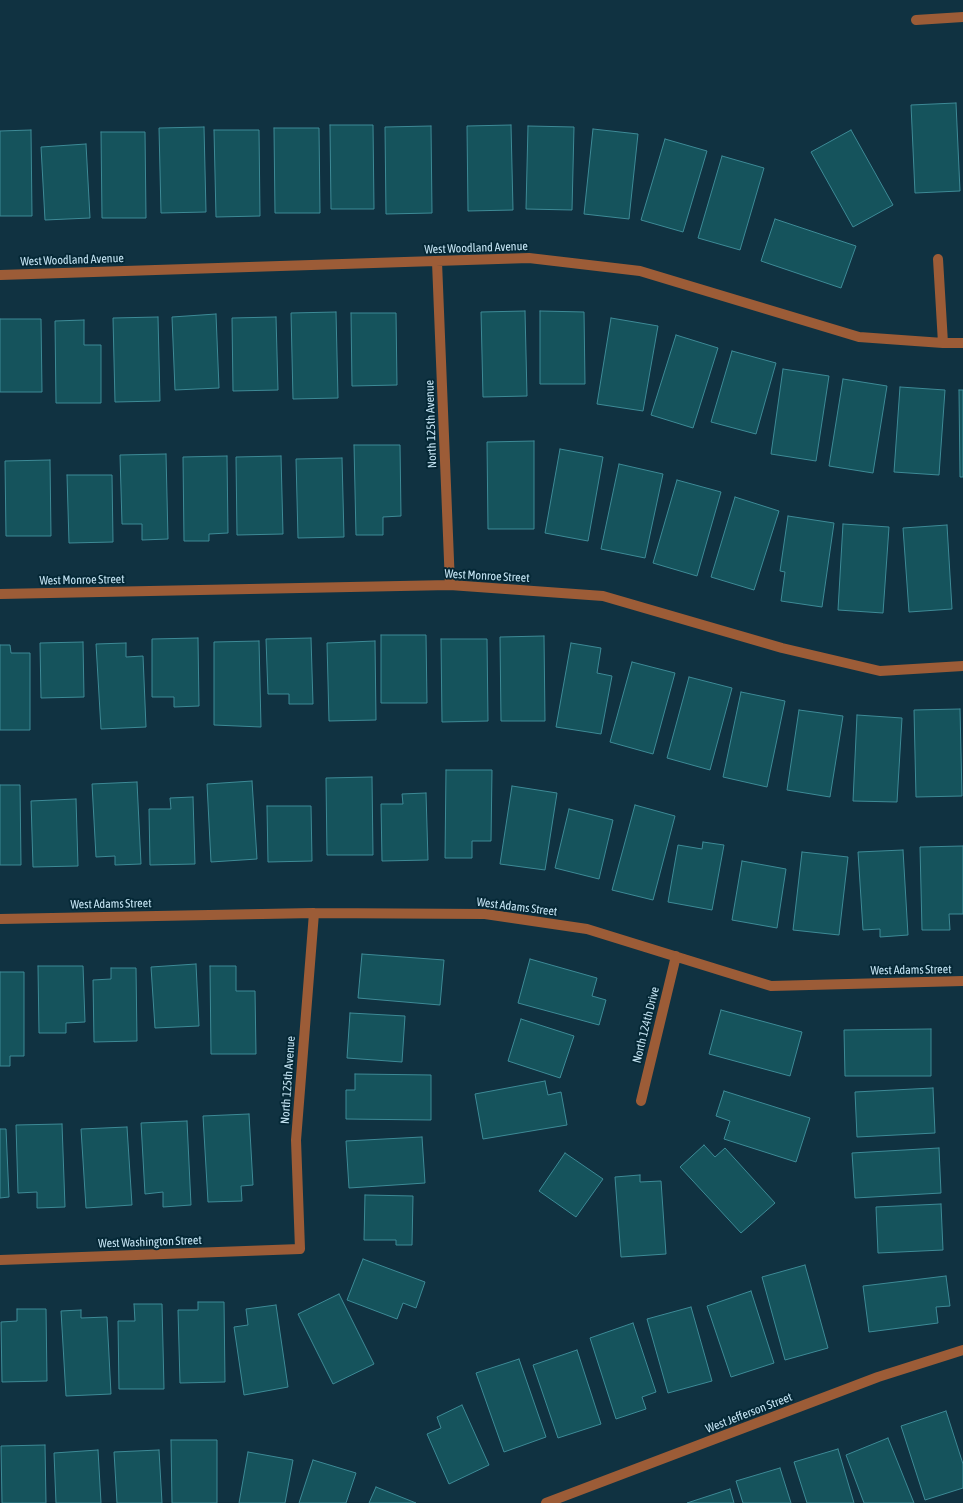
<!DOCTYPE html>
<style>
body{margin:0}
canvas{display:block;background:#103241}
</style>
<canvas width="963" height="1503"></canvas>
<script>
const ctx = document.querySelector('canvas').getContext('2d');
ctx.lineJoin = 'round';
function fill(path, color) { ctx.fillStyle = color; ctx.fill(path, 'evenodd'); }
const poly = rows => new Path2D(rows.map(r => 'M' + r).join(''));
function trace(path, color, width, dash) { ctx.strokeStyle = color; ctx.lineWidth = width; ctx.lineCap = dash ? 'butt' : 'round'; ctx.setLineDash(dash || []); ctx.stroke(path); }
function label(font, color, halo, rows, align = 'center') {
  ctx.font = font + ' "Asap Condensed",sans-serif'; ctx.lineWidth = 4; ctx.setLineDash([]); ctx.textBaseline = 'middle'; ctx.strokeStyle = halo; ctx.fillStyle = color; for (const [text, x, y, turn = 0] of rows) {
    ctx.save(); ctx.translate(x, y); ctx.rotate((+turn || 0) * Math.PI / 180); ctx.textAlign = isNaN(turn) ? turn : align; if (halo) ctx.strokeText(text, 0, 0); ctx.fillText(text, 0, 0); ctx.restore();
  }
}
const building = poly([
 [956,103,960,191,915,193,911,105,956,103],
 [330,125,373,125,374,209,331,209,330,125],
 [511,125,513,210,468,211,467,126,511,125],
 [431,126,432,213,386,214,385,127,431,126],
 [528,126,574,127,572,210,526,209,528,126],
 [204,127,206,212,161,213,159,128,204,127],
 [274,128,319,128,320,213,275,213,274,128],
 [593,129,638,134,629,219,584,214,593,129],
 [31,130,32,216,0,216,0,131,31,130],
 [214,130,259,130,260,216,216,217,214,130],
 [851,130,893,205,853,227,811,152,851,130],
 [101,132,145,132,146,218,102,218,101,132],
 [665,139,707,151,683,232,641,220,665,139],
 [86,144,90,218,45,220,41,147,86,144],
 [722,156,764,168,740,250,698,238,722,156],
 [775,219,856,246,841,288,761,261,775,219],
 [525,311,527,396,483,397,481,312,525,311],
 [540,311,584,312,585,384,540,384,540,311],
 [336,312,338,398,293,399,291,313,336,312],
 [351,313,396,313,397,385,352,386,351,313],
 [216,314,219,388,175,390,172,317,216,314],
 [158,317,160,401,115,402,113,318,158,317],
 [276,317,278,390,233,391,232,318,276,317],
 [611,318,658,326,643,411,597,404,611,318],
 [0,319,41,319,42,392,0,392,0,319],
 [84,320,84,345,101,345,101,403,56,403,55,321,84,320],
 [676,335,718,348,693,428,651,415,676,335],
 [732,351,776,363,756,434,711,422,732,351],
 [783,369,829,376,816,461,771,454,783,369],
 [843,379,887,386,873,473,829,466,843,379],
 [900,387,945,390,939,475,894,472,900,387],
 [959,390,963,390,963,477,960,477,959,390],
 [534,441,534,529,488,529,487,442,534,441],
 [354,445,400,445,401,516,383,517,383,535,356,535,354,445],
 [560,449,603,457,588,541,545,533,560,449],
 [166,454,168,539,142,540,142,524,122,524,120,455,166,454],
 [227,456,228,533,209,534,209,541,184,541,183,457,227,456],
 [281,456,283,534,237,535,236,457,281,456],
 [342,458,344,537,298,538,296,459,342,458],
 [50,460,51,536,6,536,5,461,50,460],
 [619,464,663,474,645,558,601,549,619,464],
 [67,475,112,475,113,542,69,543,67,475],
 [677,480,721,492,697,576,653,563,677,480],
 [735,497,779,511,754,590,711,577,735,497],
 [788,516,834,523,822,607,781,601,785,572,780,571,788,516],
 [843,524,889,527,883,613,838,610,843,524],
 [947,525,952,609,909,612,903,528,947,525],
 [381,635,426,635,427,703,381,703,381,635],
 [544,636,545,721,501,721,500,637,544,636],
 [198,638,199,706,174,707,174,697,152,697,152,639,198,638],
 [311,638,313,704,289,704,289,694,268,694,266,639,311,638],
 [441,639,487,639,488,721,442,722,441,639],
 [259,641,261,727,214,725,214,642,259,641],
 [375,641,376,720,329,721,327,643,375,641],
 [83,642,84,697,41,698,40,643,83,642],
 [126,643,126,657,143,656,146,727,101,729,96,644,126,643],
 [571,643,601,648,597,673,612,676,601,734,556,727,571,643],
 [0,645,10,645,11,653,30,653,30,730,0,730,0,645],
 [632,662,675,673,653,754,610,742,632,662],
 [689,677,732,688,710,770,667,758,689,677],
 [741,692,785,701,767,787,723,777,741,692],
 [960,709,962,796,916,797,914,710,960,709],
 [799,710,843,716,830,797,787,790,799,710],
 [857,715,902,718,897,802,853,801,857,715],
 [446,770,492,770,491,841,472,841,472,858,445,858,446,770],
 [372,777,373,855,327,855,326,778,372,777],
 [252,781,257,859,211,862,207,784,252,781],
 [137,782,141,864,115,865,115,856,96,857,92,784,137,782],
 [0,785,20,785,21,865,0,865,0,785],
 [512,786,557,793,545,870,500,864,512,786],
 [426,793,428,860,382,861,381,804,403,804,402,794,426,793],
 [193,797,195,864,150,865,149,809,171,809,170,798,193,797],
 [76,799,78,866,33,867,31,801,76,799],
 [635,805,675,816,653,900,612,890,635,805],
 [267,806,311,806,312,861,268,862,267,806],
 [569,809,613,820,599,879,555,868,569,809],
 [703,842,724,845,712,910,668,902,678,845,702,849,703,842],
 [963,846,963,914,949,914,950,930,922,930,920,847,963,846],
 [903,850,908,935,880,937,880,929,863,930,858,852,903,850],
 [802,852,848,857,839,935,793,930,802,852],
 [742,861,786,869,777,928,732,920,742,861],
 [362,954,444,960,440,1005,358,998,362,954],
 [530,959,597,978,592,996,606,1000,599,1025,518,1003,530,959],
 [196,964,199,1026,155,1028,151,967,196,964],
 [38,966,83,966,85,1022,66,1023,66,1033,39,1033,38,966],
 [210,966,236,966,236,991,255,991,256,1054,211,1054,210,966],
 [111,968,136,968,137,1041,94,1042,93,980,111,979,111,968],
 [0,972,24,972,24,1056,10,1056,10,1066,0,1066,0,972],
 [721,1010,802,1032,790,1076,709,1054,721,1010],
 [350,1013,405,1016,402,1062,347,1058,350,1013],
 [521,1019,574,1036,560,1078,508,1061,521,1019],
 [931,1029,931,1076,845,1076,844,1030,931,1029],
 [355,1074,431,1075,431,1120,346,1119,346,1090,355,1090,355,1074],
 [545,1081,548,1095,561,1092,567,1125,483,1139,475,1094,545,1081],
 [933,1088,935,1133,857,1137,855,1092,933,1088],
 [724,1091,810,1118,796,1162,724,1139,730,1121,716,1116,724,1091],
 [249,1114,253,1185,241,1186,242,1201,208,1202,203,1116,249,1114],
 [187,1121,191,1205,163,1207,163,1192,145,1194,141,1123,187,1121],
 [62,1124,65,1207,37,1208,37,1192,18,1193,16,1125,62,1124],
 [127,1127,132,1205,86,1208,81,1129,127,1127],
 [0,1129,6,1129,9,1197,0,1198,0,1129],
 [422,1137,425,1183,349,1188,346,1141,422,1137],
 [704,1145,715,1157,725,1148,775,1203,741,1233,680,1167,704,1145],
 [939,1148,941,1193,855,1198,852,1153,939,1148],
 [565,1153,603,1179,576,1217,539,1191,565,1153],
 [640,1175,640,1182,661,1181,666,1254,621,1257,615,1177,640,1175],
 [365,1195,413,1196,412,1245,396,1245,396,1240,364,1240,365,1195],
 [941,1204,943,1250,878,1253,876,1207,941,1204],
 [363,1259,425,1282,416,1308,403,1303,397,1319,347,1300,363,1259],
 [805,1265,828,1348,785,1360,762,1277,805,1265],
 [946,1276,950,1306,936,1307,938,1323,869,1332,863,1286,946,1276],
 [751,1291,774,1363,731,1377,707,1306,751,1291],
 [339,1294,374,1364,333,1384,298,1314,339,1294],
 [198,1302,224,1302,225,1382,180,1383,178,1310,198,1310,198,1302],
 [134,1304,162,1304,164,1389,119,1389,118,1321,135,1321,134,1304],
 [276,1305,288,1387,244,1395,234,1327,248,1325,246,1309,276,1305],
 [691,1307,712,1381,668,1393,647,1319,691,1307],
 [17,1309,46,1309,47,1381,2,1382,1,1322,17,1321,17,1309],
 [81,1310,81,1318,107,1317,111,1394,66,1396,61,1311,81,1310],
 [633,1323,656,1392,642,1397,646,1409,616,1419,590,1338,633,1323],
 [577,1350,601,1424,558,1438,533,1365,577,1350],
 [519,1359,546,1437,504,1452,476,1373,519,1359],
 [462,1405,489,1465,449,1484,427,1434,441,1428,437,1417,462,1405],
 [946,1411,963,1464,963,1488,925,1500,901,1426,946,1411],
 [888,1438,914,1503,864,1503,846,1455,888,1438],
 [171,1440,217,1440,217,1503,172,1503,171,1440],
 [45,1445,46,1503,2,1503,1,1446,45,1445],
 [838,1449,854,1503,807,1503,794,1462,838,1449],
 [98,1450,101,1503,56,1503,54,1453,98,1450],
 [159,1450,162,1503,117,1503,114,1452,159,1450],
 [248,1452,293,1460,285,1503,239,1503,248,1452],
 [313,1460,356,1473,346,1503,299,1503,313,1460],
 [780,1468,791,1503,743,1503,736,1481,780,1468],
 [376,1487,416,1503,369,1503,376,1487],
 [730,1489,734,1503,687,1503,730,1489]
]);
const lane = poly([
 [916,20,963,17]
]);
const street = poly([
 [938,259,943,343],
 [437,262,450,585],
 [0,275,529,258,640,271,859,337,943,343,963,343],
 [0,594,450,585,603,596,782,648,880,671,963,666],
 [0,919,314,913,485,914,587,929,771,986,963,981],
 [641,1101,676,956],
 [0,1260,300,1249,296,1140,314,913],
 [546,1503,878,1377,963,1350]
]);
const streetNames = [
 ["West Woodland Avenue",476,248,-2],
 ["West Woodland Avenue",72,260,-2],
 ["North 125th Avenue",431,424,-92],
 ["West Monroe Street",487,576,3],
 ["West Monroe Street",82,580,-1],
 ["West Adams Street",111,904,-1],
 ["West Adams Street",517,907,7],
 ["West Adams Street",911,970,-1],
 ["North 124th Drive",646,1025,-76],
 ["North 125th Avenue",288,1080,-86],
 ["West Washington Street",150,1242,-2],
 ["West Jefferson Street",749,1413,-21]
];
fill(building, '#15535c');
trace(building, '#3d8a96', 1);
trace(lane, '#9c5c37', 10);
trace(street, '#9c5c37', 10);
label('12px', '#c5e4f3', '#052836', streetNames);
</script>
